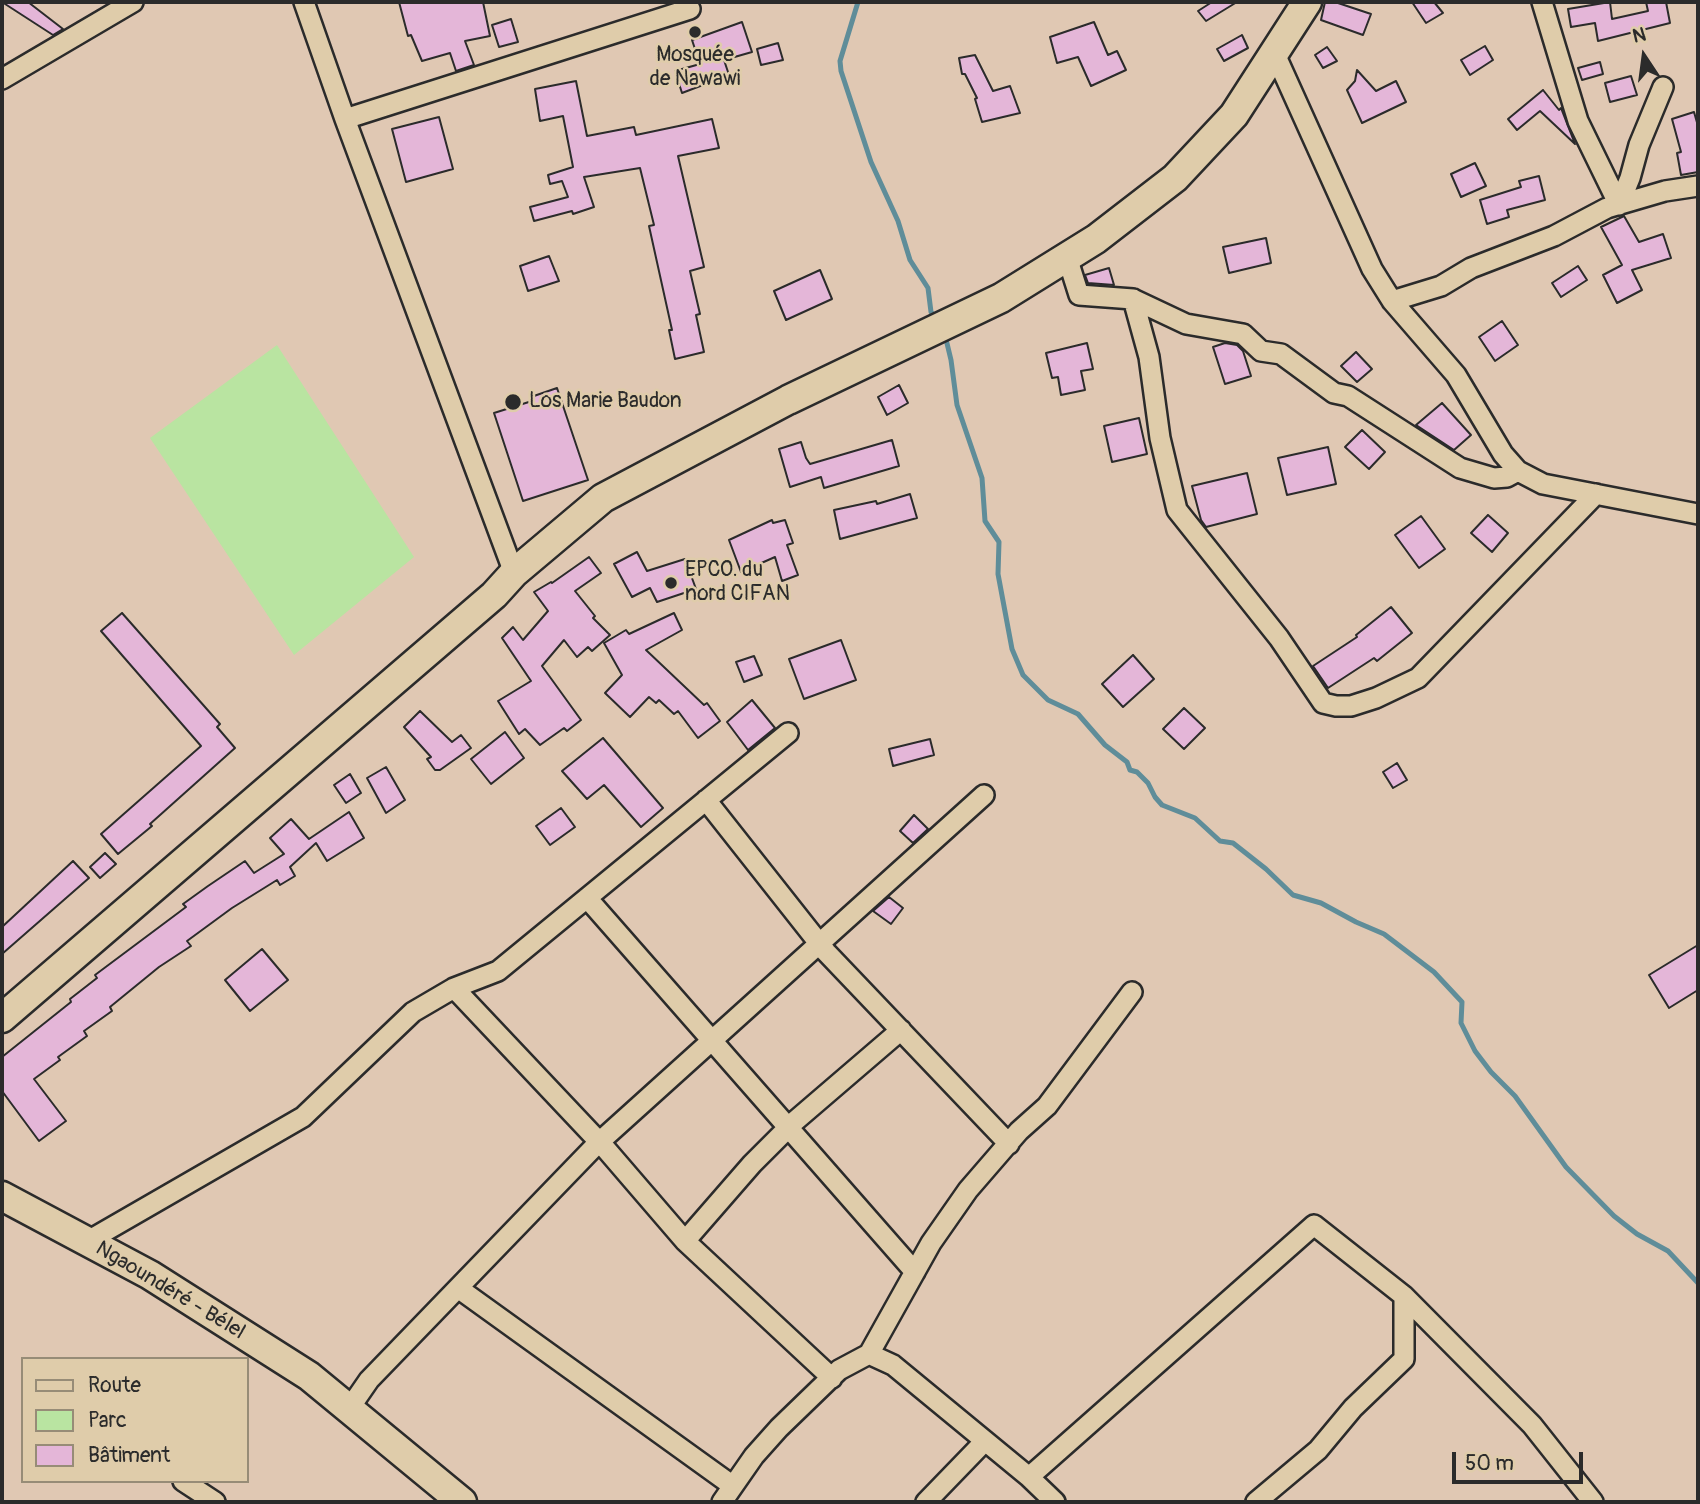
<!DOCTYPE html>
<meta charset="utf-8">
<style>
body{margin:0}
#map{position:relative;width:1700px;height:1504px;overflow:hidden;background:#e0c8b3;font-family:Pangolin,sans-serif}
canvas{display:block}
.frame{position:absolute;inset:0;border:4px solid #2b2b2b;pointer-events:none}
.legend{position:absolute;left:21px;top:1357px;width:228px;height:126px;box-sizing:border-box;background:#dfccaa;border:2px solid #978c77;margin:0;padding:9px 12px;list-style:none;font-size:21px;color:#2b2b2b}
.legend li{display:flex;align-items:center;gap:14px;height:35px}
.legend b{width:35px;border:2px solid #978c77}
.north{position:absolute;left:1609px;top:21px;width:70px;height:70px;-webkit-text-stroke:5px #dfccaa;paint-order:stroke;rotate:347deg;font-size:19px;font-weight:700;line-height:28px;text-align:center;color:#2b2b2b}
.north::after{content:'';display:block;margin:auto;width:24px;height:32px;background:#2b2b2b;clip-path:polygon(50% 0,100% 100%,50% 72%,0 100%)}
.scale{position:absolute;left:1452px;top:1452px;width:131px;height:32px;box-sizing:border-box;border:4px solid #2b2b2b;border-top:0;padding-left:9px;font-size:21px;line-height:24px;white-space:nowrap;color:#2b2b2b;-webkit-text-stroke:5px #dfccaa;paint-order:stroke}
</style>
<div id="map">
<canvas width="1700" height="1504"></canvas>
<div class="frame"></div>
<ul class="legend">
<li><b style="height:9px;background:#dfccaa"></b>Route</li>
<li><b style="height:19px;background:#b9e4a1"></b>Parc</li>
<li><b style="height:19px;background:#e4b6d8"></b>Bâtiment</li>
</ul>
<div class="north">N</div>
<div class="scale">50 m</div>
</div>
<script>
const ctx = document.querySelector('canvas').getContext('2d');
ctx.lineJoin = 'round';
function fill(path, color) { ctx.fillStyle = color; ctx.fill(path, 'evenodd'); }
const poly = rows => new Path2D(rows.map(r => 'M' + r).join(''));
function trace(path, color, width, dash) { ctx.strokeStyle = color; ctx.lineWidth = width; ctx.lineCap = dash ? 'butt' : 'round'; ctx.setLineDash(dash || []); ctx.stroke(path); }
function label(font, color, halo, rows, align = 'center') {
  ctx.font = font + ' Pangolin,sans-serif'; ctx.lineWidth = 5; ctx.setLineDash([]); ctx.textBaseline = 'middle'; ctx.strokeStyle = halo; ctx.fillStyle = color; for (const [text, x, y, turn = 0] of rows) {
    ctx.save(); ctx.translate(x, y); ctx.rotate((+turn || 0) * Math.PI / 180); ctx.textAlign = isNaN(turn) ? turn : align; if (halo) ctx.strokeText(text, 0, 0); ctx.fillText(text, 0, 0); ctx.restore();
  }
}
const green = poly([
 [277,345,414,557,294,655,150,438]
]);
const stream = poly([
 [858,2,840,61,841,71,871,162,898,221,910,260,928,288,931,312,938,319],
 [945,335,951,360,957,405,982,478,985,521,999,542,998,574,1012,649,1023,675,1048,700,1078,714,1105,745,1127,762,1130,770,1137,772,1148,783,1155,797,1162,805,1195,818,1220,841,1233,843,1266,869,1293,895,1321,903,1356,922,1384,934,1434,972,1462,1002,1461,1023,1475,1051,1491,1072,1515,1096,1566,1167,1614,1216,1637,1234,1668,1251,1698,1283]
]);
const building = poly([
 [2,2,28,2,63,29,53,35,2,2],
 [399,2,483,2,490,36,465,41,474,65,456,71,450,53,422,61,411,35,408,36,399,2],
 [1212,2,1237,2,1206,21,1198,11,1212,2],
 [1325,2,1335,2,1371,14,1363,35,1321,20,1325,2],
 [1412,2,1434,2,1443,13,1426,23,1412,2],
 [1610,2,1612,19,1648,11,1646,2,1666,2,1670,23,1598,41,1595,23,1571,27,1568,9,1610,2],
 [511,19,518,42,499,47,492,25,511,19],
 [742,22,752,52,724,60,729,75,682,93,675,71,700,64,692,40,742,22],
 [1094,22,1108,55,1117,51,1126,70,1091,86,1078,57,1057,63,1050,37,1094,22],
 [1242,35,1248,48,1224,61,1217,49,1242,35],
 [778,43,783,60,761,65,757,49,778,43],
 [1485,46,1493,60,1470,75,1461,60,1485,46],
 [1327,47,1337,61,1323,68,1315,55,1327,47],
 [975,55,993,91,1010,86,1020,113,982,122,975,99,977,98,965,74,962,74,959,58,975,55],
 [1600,62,1603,74,1582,80,1578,68,1600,62],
 [1357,70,1376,91,1396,81,1406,102,1362,123,1347,90,1355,81,1357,70],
 [1631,76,1637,95,1610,102,1605,83,1631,76],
 [576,81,587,136,634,127,636,135,712,119,719,148,678,156,704,267,690,271,700,314,696,315,704,352,675,359,669,330,672,330,649,226,654,225,640,168,584,177,594,207,573,214,572,211,534,221,530,207,568,197,562,181,550,184,548,175,573,167,563,116,540,121,535,89,576,81],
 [1543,90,1559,110,1561,108,1575,144,1540,111,1517,130,1508,119,1543,90],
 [1694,112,1698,126,1698,172,1681,175,1677,153,1681,152,1672,119,1694,112],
 [439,117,453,169,406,182,392,129,439,117],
 [1475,163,1486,186,1461,197,1451,174,1475,163],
 [1539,176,1545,200,1507,210,1509,217,1487,224,1480,200,1521,187,1519,181,1539,176],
 [1624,216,1639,242,1663,234,1671,258,1632,270,1642,290,1617,303,1603,275,1622,265,1601,227,1624,216],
 [1266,238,1271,263,1229,273,1223,247,1266,238],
 [549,256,559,281,528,291,520,266,549,256],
 [1578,266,1587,280,1561,297,1552,283,1578,266],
 [1109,268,1114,285,1088,283,1085,275,1109,268],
 [820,270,832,299,786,320,774,291,820,270],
 [1502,321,1518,345,1495,361,1479,337,1502,321],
 [1087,343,1093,369,1081,371,1085,390,1061,395,1058,377,1052,378,1046,353,1087,343],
 [1225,343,1237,345,1243,351,1251,376,1225,384,1213,347,1225,343],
 [1356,352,1372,369,1357,382,1341,366,1356,352],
 [899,385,908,403,887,415,878,397,899,385],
 [557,388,588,480,523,501,494,413,532,401,531,397,557,388],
 [1442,403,1471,435,1454,450,1416,425,1442,403],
 [1139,418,1147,454,1112,462,1104,426,1139,418],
 [1362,430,1385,452,1369,469,1345,447,1362,430],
 [892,440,899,466,824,488,821,477,790,487,779,449,801,442,806,458,810,464,892,440],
 [1328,447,1336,484,1287,495,1278,458,1328,447],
 [1247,473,1257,514,1206,527,1201,520,1192,486,1247,473],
 [910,494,917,518,840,539,834,510,876,501,877,504,910,494],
 [1488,515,1508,533,1492,552,1471,533,1488,515],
 [1421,516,1445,549,1419,568,1395,535,1421,516],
 [772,520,773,523,785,520,793,543,787,545,798,575,782,581,775,557,741,572,729,540,772,520],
 [637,552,647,571,685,559,696,589,657,602,650,588,632,597,614,564,637,552],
 [589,557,601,573,575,591,595,616,593,618,610,635,592,651,588,647,577,657,564,640,542,666,581,720,567,731,564,728,540,745,525,729,519,734,498,701,531,681,502,638,513,627,523,640,548,611,534,592,551,582,552,583,589,557],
 [1391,607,1412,633,1377,661,1374,658,1328,688,1313,666,1357,637,1356,635,1391,607],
 [122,613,220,724,217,727,235,748,150,824,152,826,118,854,101,834,201,746,101,631,122,613],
 [674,613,682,630,646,650,704,705,707,703,720,721,698,738,678,711,674,714,659,700,656,703,649,697,630,717,605,693,622,675,604,643,626,630,629,634,674,613],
 [841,640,856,680,804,699,789,659,841,640],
 [1133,655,1154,679,1123,707,1102,684,1133,655],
 [754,656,762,675,744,682,736,662,754,656],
 [752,700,775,728,748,750,727,722,752,700],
 [1184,708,1205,728,1184,749,1163,729,1184,708],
 [420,711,452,742,461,735,471,748,440,770,435,770,427,759,431,757,404,727,420,711],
 [505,732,524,758,491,784,471,759,505,732],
 [603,738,663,808,641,827,604,785,587,799,562,771,603,738],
 [930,739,934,755,893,766,889,749,930,739],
 [1397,763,1407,780,1393,788,1383,772,1397,763],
 [386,767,405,800,386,813,367,778,386,767],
 [350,774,361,793,346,803,334,785,350,774],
 [561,808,575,827,550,845,536,826,561,808],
 [349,812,364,838,327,861,316,843,290,867,295,876,280,885,277,880,232,908,187,941,191,946,159,967,110,1007,112,1011,84,1031,87,1036,58,1057,60,1060,34,1079,66,1121,39,1141,2,1091,2,1057,71,1002,70,999,97,978,95,975,186,907,183,904,208,886,245,861,254,873,284,854,270,838,291,819,309,839,349,812],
 [914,815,928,829,913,843,900,831,914,815],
 [105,853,116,864,100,878,90,867,105,853],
 [73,861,89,878,2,954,2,927,73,861],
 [889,897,903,908,891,924,873,911,889,897],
 [1698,945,1698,990,1669,1008,1649,975,1698,945],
 [262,949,288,980,250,1011,225,980,262,949]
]);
const street = poly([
 [304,2,345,119,514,573],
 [1542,2,1578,121,1619,205,1630,178,1639,145,1663,87],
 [1275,54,1372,269,1392,301,1456,375,1503,454,1518,471,1543,484,1698,514],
 [2,79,133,2],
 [345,119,690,9],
 [1067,257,1079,295,1133,299,1149,357,1160,438,1177,510,1279,638,1323,703,1336,706,1351,706,1376,698,1418,678,1596,494],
 [1133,299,1186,324,1243,334,1261,351,1281,354,1334,393,1348,396,1460,468,1494,478,1507,477,1518,471],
 [1392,301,1441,286,1471,268,1554,236,1607,208,1665,191,1698,186],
 [706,800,826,952,1009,1144],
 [587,898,915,1272],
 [454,988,605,1148,685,1241,832,1378],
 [88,1241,303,1117,413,1012,454,988,498,971,788,733],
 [685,1241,752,1164,795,1121,901,1030],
 [458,1288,733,1486],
 [869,1354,893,1365,1029,1477,1055,1502],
 [349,1409,369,1380,596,1145,984,795],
 [1029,1477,1314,1225,1404,1296,1532,1425,1593,1502],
 [183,1481,215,1502],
 [722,1502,754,1456,779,1428,839,1370,869,1354,931,1243,968,1190,1019,1131,1047,1106,1132,992],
 [926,1502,985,1441],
 [1256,1502,1318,1450,1353,1408,1404,1359,1404,1296]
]);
const secondary = poly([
 [2,1018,494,595,514,573,603,498,788,400,1001,298,1096,239,1175,178,1234,115,1307,2],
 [2,1196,150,1275,309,1376,462,1502]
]);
const markers = [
 [695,32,7,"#2b2b2b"],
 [513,402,9,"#2b2b2b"],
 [671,583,7,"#2b2b2b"]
];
const poiNames = [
 ["Mosquée",695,56,"center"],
 ["de Nawawi",695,80,"center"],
 ["Los Marie Baudon",529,402],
 ["EPCO. du",685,571],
 ["nord CIFAN",685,595]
];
const streetNames = [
 ["Ngaoundéré - Bélel",170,1291,31]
];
fill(green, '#b9e4a1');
trace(stream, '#5f8d99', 5);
fill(building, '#e4b6d8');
trace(building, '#2b2b2b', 2);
trace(street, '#2b2b2b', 24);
trace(secondary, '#2b2b2b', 33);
trace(street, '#dfccaa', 19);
trace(secondary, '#dfccaa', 28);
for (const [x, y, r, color] of markers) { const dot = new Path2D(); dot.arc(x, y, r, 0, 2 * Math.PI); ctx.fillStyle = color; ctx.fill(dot); trace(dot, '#dfccaa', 2.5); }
label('21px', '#2b2b2b', '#dfccaa', poiNames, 'left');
label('21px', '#2b2b2b', '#dfccaa', streetNames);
</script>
